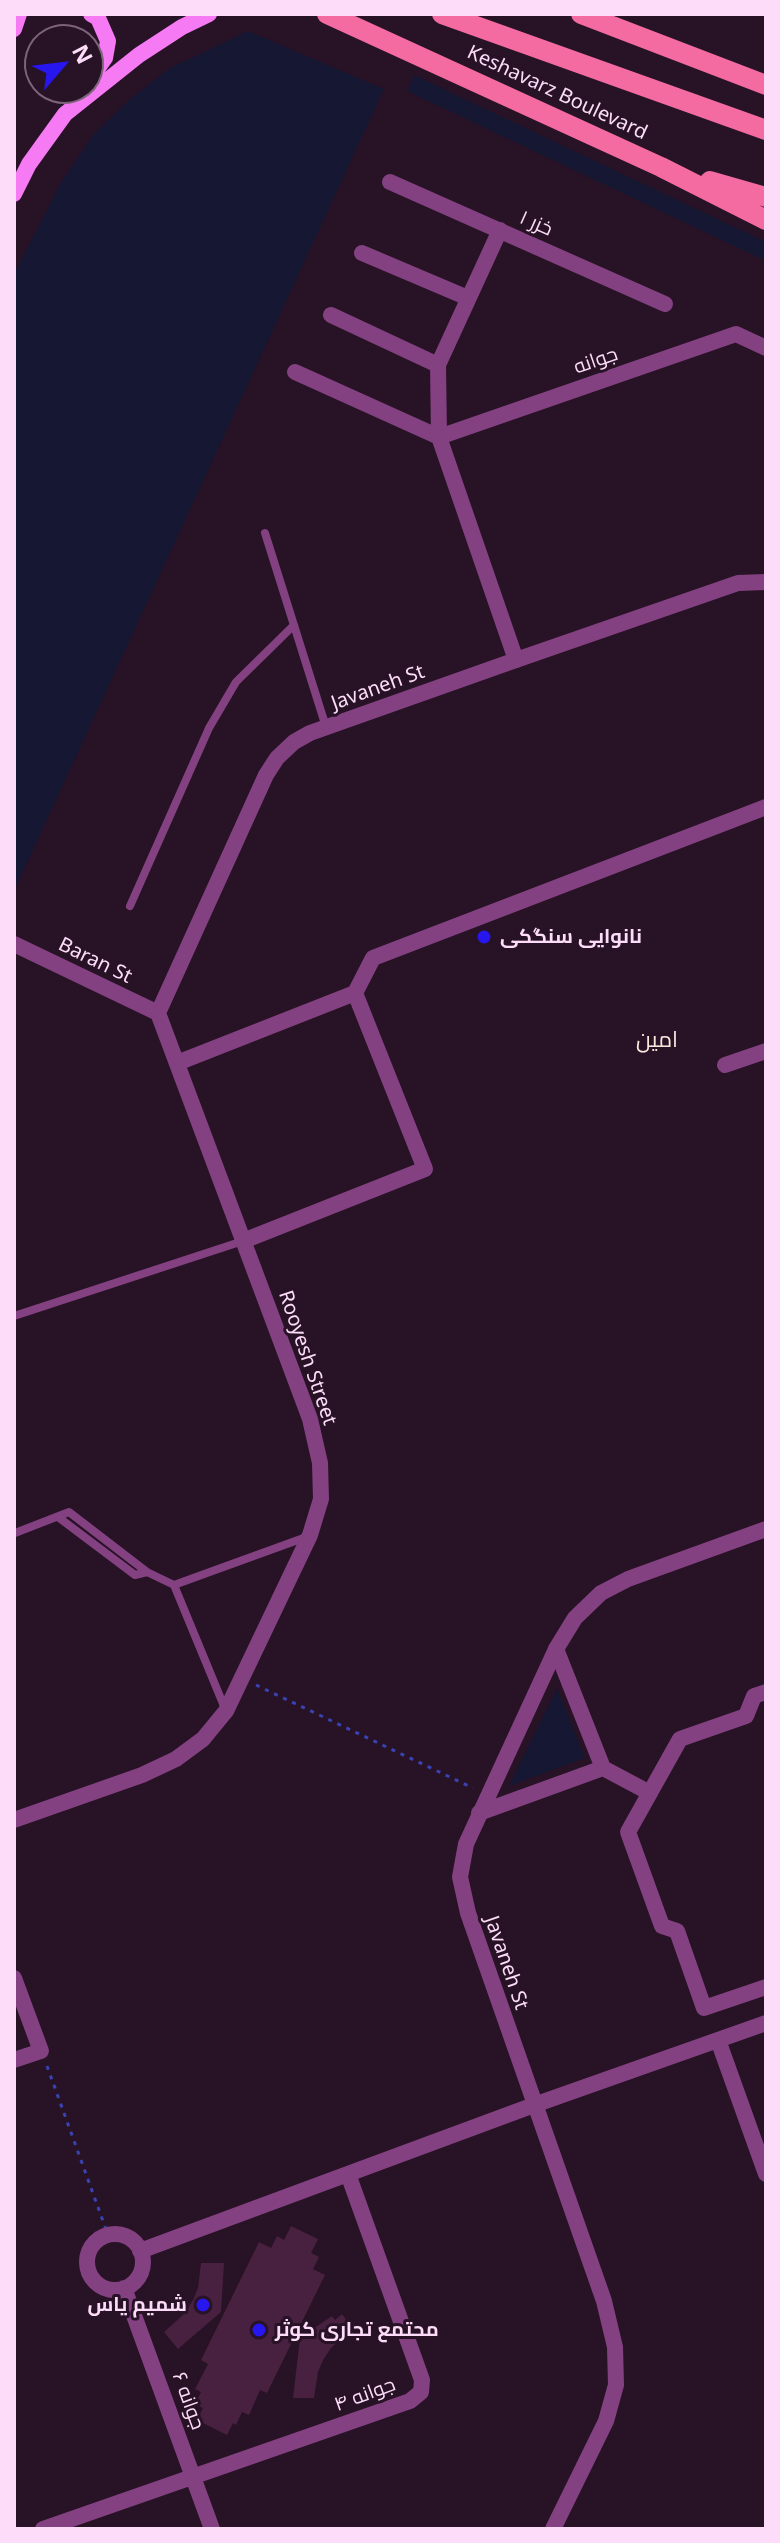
<!DOCTYPE html>
<meta charset="utf-8">
<style>
body{margin:0}
#map{position:relative;width:780px;height:2543px;overflow:hidden;background:#281225;font-family:"Noto Sans",sans-serif}
canvas{display:block}
.frame{position:absolute;inset:0;border:16px solid #fcdcf9;pointer-events:none}
.north{position:absolute;left:24px;top:24px;width:80px;height:80px;box-sizing:border-box;background:#281225;border:2px solid #7d637a;border-radius:50%;rotate:62deg;font-size:22px;font-weight:700;line-height:32px;text-align:center;color:#fcdcf9}
.north::after{content:'';display:block;margin:auto;width:28px;height:36px;background:#2816ee;clip-path:polygon(50% 0,100% 100%,50% 72%,0 100%)}
</style>
<div id="map">
<canvas width="780" height="2543"></canvas>
<div class="frame"></div>
<div class="north">N</div>
</div>
<script>
const ctx = document.querySelector('canvas').getContext('2d');
ctx.lineJoin = 'round';
function fill(path, color) { ctx.fillStyle = color; ctx.fill(path, 'evenodd'); }
const poly = rows => new Path2D(rows.map(r => 'M' + r).join(''));
function trace(path, color, width, dash) { ctx.strokeStyle = color; ctx.lineWidth = width; ctx.lineCap = dash ? 'butt' : 'round'; ctx.setLineDash(dash || []); ctx.stroke(path); }
function label(font, color, halo, rows, align = 'center') {
  ctx.font = font + ' "Noto Sans",Cairo,sans-serif'; ctx.lineWidth = 6; ctx.setLineDash([]); ctx.textBaseline = 'middle'; ctx.strokeStyle = halo; ctx.fillStyle = color; for (const [text, x, y, turn = 0] of rows) {
    ctx.save(); ctx.translate(x, y); ctx.rotate((+turn || 0) * Math.PI / 180); ctx.textAlign = isNaN(turn) ? turn : align; if (halo) ctx.strokeText(text, 0, 0); ctx.fillText(text, 0, 0); ctx.restore();
  }
}
const green = poly([
 [248,31,384,89,14,891,14,274,60,184,93,135,130,99,170,68],
 [414,75,766,242,766,261,407,91],
 [557,1688,585,1758,509,1786]
]);
const building = poly([
 [291,2226,318,2239,311,2253,319,2257,313,2269,325,2275,267,2393,260,2390,249,2415,242,2412,236,2425,233,2423,227,2435,197,2420,203,2408,195,2404,201,2392,195,2389,208,2364,201,2360,259,2242,271,2248,277,2236,284,2240],
 [201,2263,224,2263,221,2312,178,2349,164,2332,185,2313,193,2300,198,2288],
 [342,2314,353,2329,331,2348,323,2360,318,2372,314,2398,293,2398,300,2338,332,2316,335,2320]
]);
const path = poly([
 [256,1685,473,1788],
 [47,2066,108,2235]
]);
const service = poly([
 [265,533,326,727],
 [130,906,209,728,236,682,294,625],
 [14,1316,243,1241],
 [58,1517,135,1575,147,1572],
 [15,1533,69,1512,147,1572,174,1585,226,1711],
 [174,1585,309,1536]
]);
const minor = poly([
 [390,182,665,304],
 [500,230,438,365,439,437,516,660],
 [362,253,468,298],
 [331,315,438,365],
 [295,372,439,437],
 [439,437,736,334,766,348],
 [177,1063,355,993,373,958,766,807],
 [725,1065,766,1051],
 [243,1241,425,1169,355,993],
 [766,1692,754,1696,746,1716,680,1739,628,1832,662,1926,677,1931,704,2008,766,1987],
 [603,1768,650,1793],
 [479,1813,603,1768,556,1649],
 [14,1978,41,2051,14,2060],
 [718,2040,766,2174],
 '87 2262a28 28 0 1 1 56 0a28 28 0 1 1-56 0Z',
 [140,2251,534,2105,766,2023],
 [124,2288,212,2529],
 [43,2529,410,2401,421,2392,422,2380,348,2174]
]);
const tertiary = poly([
 [14,944,158,1013],
 [158,1013,266,775,277,758,294,742,310,733,516,660,738,583,766,582],
 [14,1820,142,1775,176,1759,203,1739,226,1711,310,1535,321,1499,320,1463,310,1419,158,1013],
 [553,2529,606,2421,616,2385,615,2347,604,2301,468,1913,460,1877,466,1844,556,1649,575,1618,601,1593,628,1579,766,1529]
]);
const secondary = poly([
 [14,29,19,14],
 [88,82,105,58,108,41,98,18,91,14],
 [14,194,29,164,65,114,139,55,182,27,209,14]
]);
const primary = poly([
 [327,14,661,167,766,220],
 [442,14,766,130],
 [581,14,766,85],
 [710,181,766,197]
]);
const markers = [
 [484,937,8,"#2816ee"],
 [203,2305,8,"#2816ee"],
 [259,2330,8,"#2816ee"]
];
const streetNames = [
 ["Keshavarz Boulevard",557,93,25],
 ["خزر ۱",536,224,24],
 ["جوانه",596,361,-19],
 ["Javaneh St",378,688,-20],
 ["Baran St",95,961,26],
 ["Rooyesh Street",307,1358,71],
 ["Javaneh St",506,1963,71],
 ["جوانه ۴",365,2395,-20],
 ["جوانه ۶",188,2401,70]
];
const poiNames = [
 ["نانوایی سنگکی",500,937],
 ["شمیم یاس",187,2305,"right"],
 ["محتمع تجاری کوثر",275,2330]
];
const neighbourhoodNames = [
 ["امین",657,1041]
];
fill(green, '#161732');
fill(building, '#482040');
trace(path, '#3a43b3', 3, [4, 6]);
trace(service, '#834182', 8);
trace(minor, '#834182', 16);
trace(tertiary, '#834182', 16);
trace(secondary, '#f57af4', 16);
trace(primary, '#f46ba1', 20);
for (const [x, y, r, color] of markers) { const dot = new Path2D(); dot.arc(x, y, r, 0, 2 * Math.PI); ctx.fillStyle = color; ctx.fill(dot); trace(dot, '#281225', 3); }
label('20px', '#fcdcf9', '#281225', streetNames);
label('bold 20px', '#fcdcf9', '#281225', poiNames, 'left');
label('22px', '#fde8de', '#281225', neighbourhoodNames);
</script>
